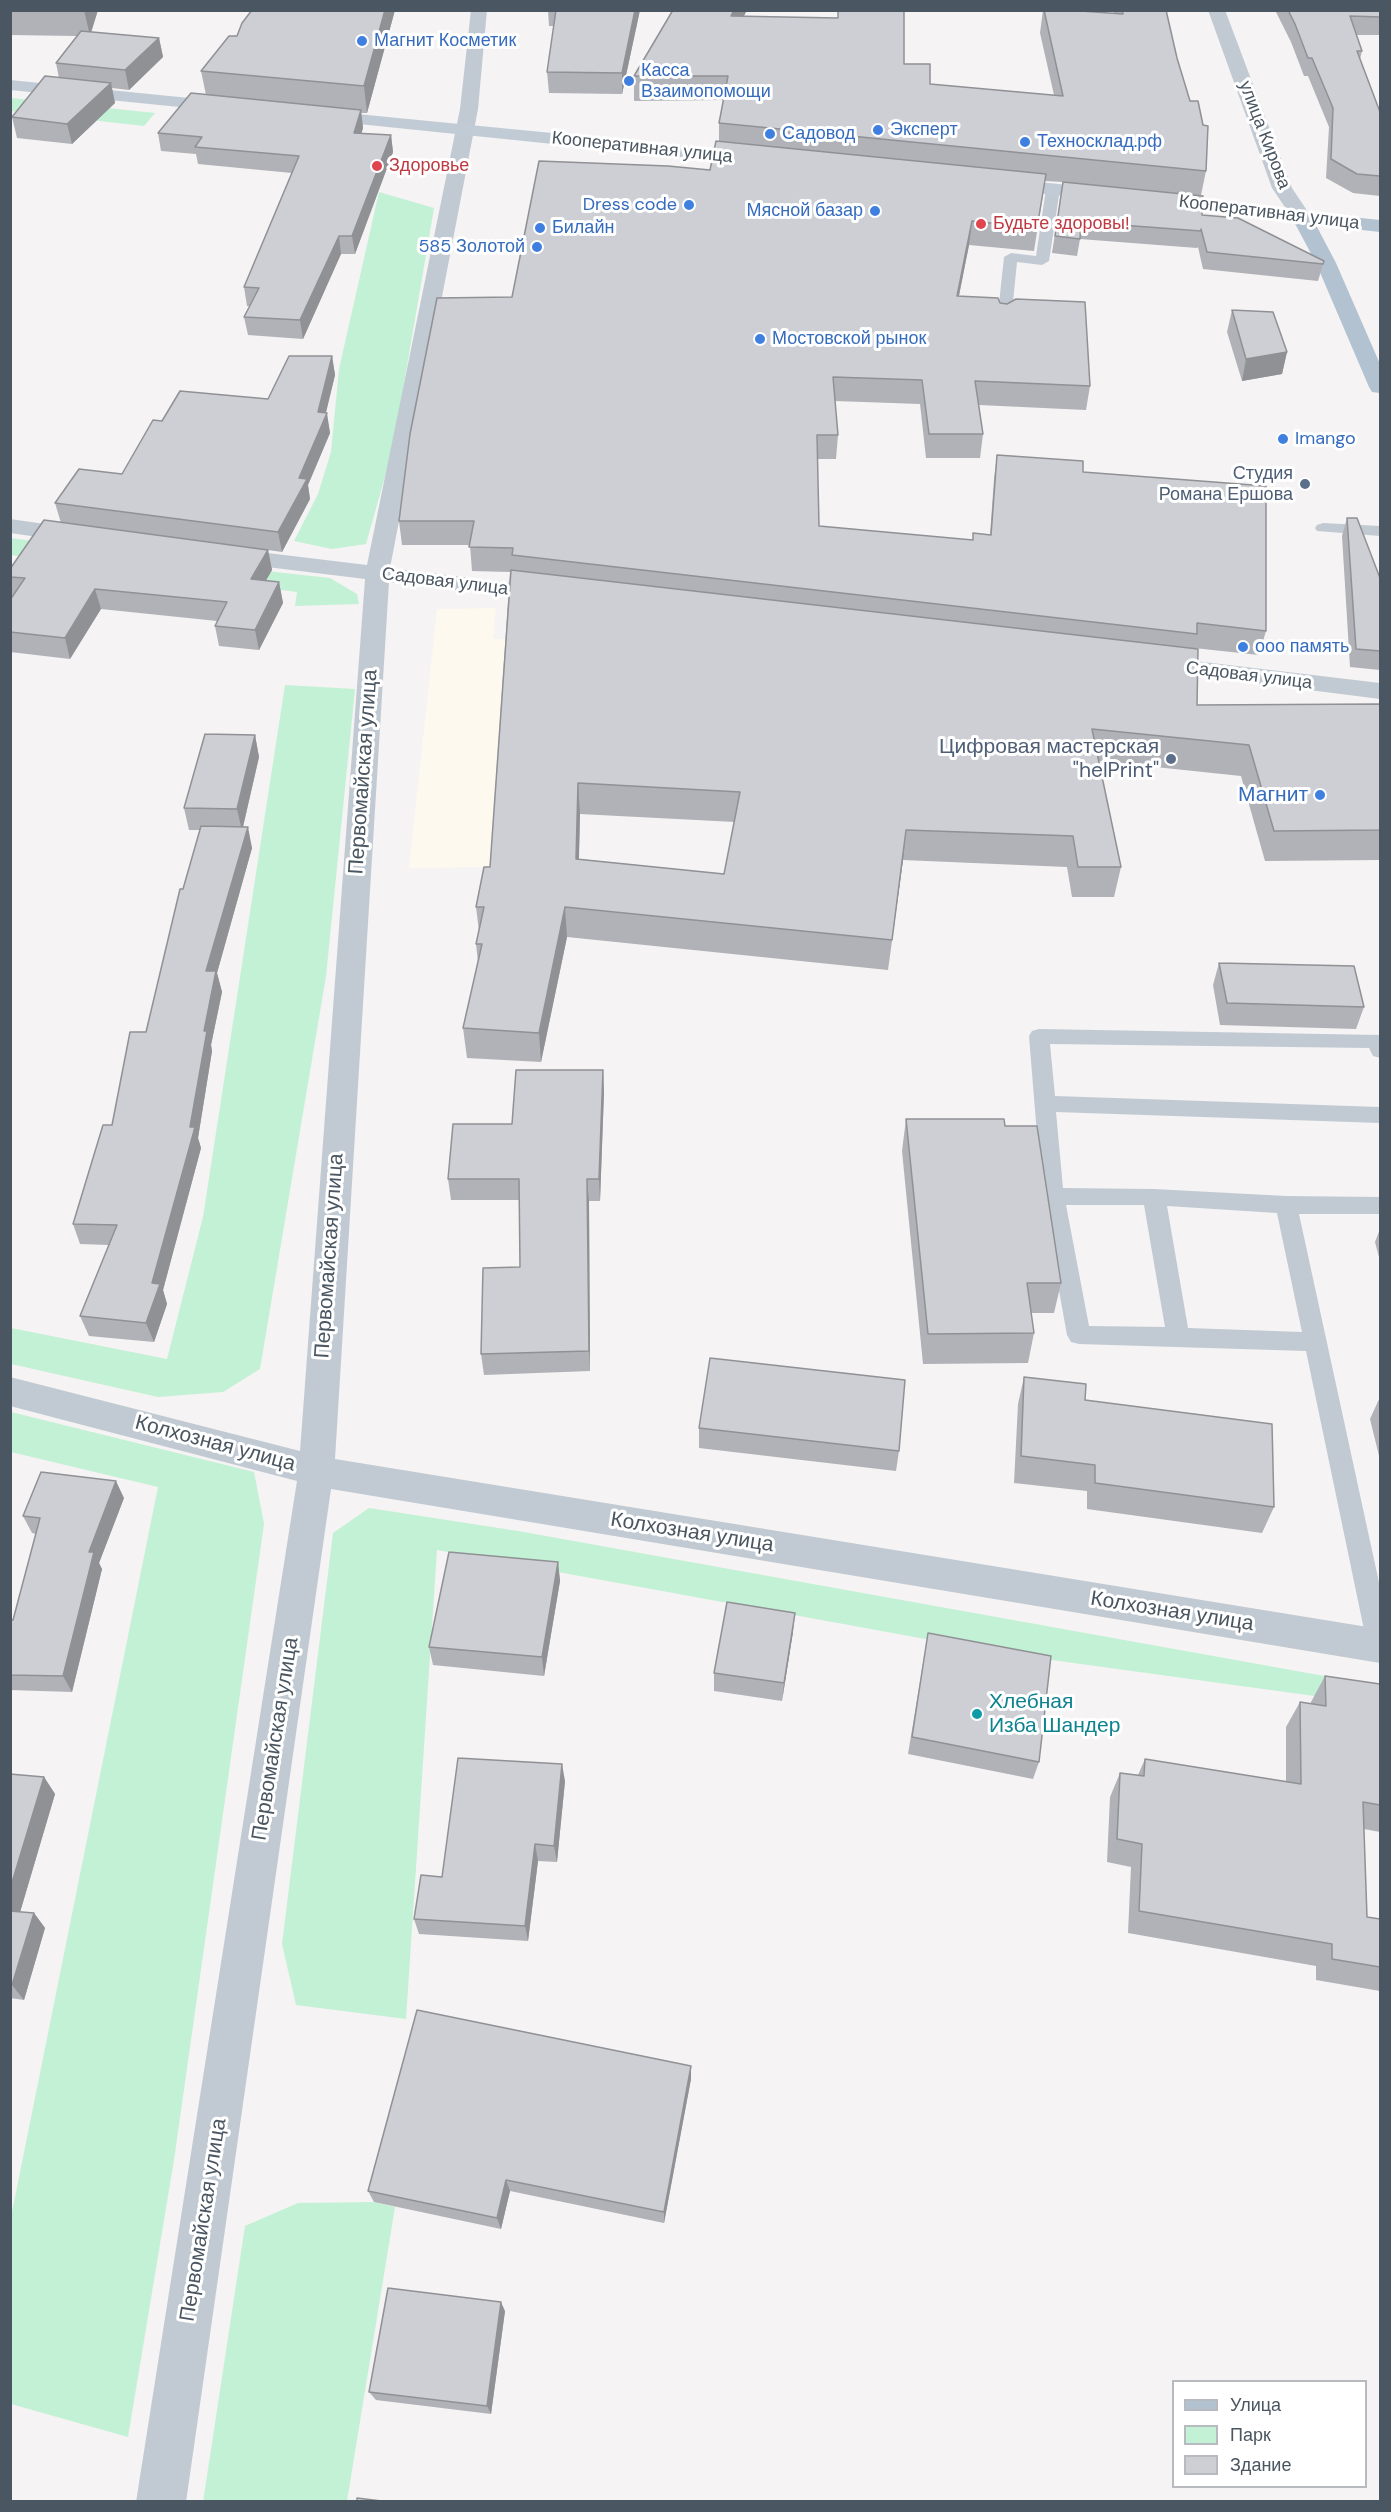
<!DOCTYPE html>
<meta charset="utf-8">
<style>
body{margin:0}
#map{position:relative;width:1391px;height:2512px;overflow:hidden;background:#f5f3f3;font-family:"DM Sans",sans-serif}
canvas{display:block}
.frame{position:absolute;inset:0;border:12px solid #4a5661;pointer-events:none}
.legend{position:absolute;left:1172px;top:2380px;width:195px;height:108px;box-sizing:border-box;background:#fff;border:2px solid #b7bbc0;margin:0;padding:8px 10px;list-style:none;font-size:18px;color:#4a5661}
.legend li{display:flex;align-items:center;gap:12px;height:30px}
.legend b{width:30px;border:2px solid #b7bbc0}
</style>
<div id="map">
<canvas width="1391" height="2512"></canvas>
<div class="frame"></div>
<ul class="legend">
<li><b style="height:8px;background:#b3c2d1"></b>Улица</li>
<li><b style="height:16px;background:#c3f1d5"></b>Парк</li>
<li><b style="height:16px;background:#cdcfd5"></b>Здание</li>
</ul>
</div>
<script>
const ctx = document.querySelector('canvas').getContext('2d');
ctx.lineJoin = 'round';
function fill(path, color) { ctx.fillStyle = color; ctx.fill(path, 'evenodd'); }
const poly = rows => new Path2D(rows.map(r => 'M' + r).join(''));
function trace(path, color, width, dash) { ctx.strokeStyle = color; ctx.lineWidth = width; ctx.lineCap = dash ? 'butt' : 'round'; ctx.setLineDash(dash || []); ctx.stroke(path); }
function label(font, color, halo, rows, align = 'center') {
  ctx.font = font + ' "DM Sans",sans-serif'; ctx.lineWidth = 6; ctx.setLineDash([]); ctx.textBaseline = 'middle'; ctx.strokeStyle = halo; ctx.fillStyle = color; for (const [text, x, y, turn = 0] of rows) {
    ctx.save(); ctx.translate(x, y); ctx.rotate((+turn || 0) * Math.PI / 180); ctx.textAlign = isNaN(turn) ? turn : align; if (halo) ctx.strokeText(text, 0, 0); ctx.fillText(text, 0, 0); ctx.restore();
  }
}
const commercial = poly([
 [496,608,493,639,510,639,495,867,409,868,437,609]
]);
const green = poly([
 [11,98,155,113,144,126,11,111],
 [379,192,434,208,393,448,366,544,332,549,294,541,318,494,331,452,339,369],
 [11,538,211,565,330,578,357,594,359,604,295,606,297,592,11,555],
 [285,685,355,689,326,976,260,1369,223,1392,158,1397,11,1364,11,1328,167,1359,203,1217],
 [11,1412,254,1472,264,1524,174,2160,128,2437,11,2404,10,2222,158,1487,11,1452],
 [369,1508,518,1531,1380,1686,1380,1705,1008,1654,437,1550,406,2019,296,2005,282,1944,333,1533],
 [374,2202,395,2207,347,2501,203,2502,245,2226,298,2203]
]);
const lane = poly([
 [1053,185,1060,189,1049,261,1042,265,1017,262,1011,322,1004,326,999,325,997,322,1004,257,1011,253,1036,256,1046,189,1053,185],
 [1323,523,1380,526,1380,536,1317,531,1315,528,1317,525,1323,523],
 [1039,1029,1380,1035,1380,1058,1373,1056,1369,1048,1050,1044,1055,1096,1380,1107,1380,1123,1056,1112,1063,1188,1154,1189,1286,1196,1380,1197,1380,1214,1299,1214,1380,1587,1380,1656,1371,1652,1367,1644,1306,1351,1079,1344,1071,1342,1067,1335,1042,1196,1029,1036,1032,1031,1039,1029],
 [1066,1205,1144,1205,1165,1327,1089,1326,1066,1205],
 [1167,1206,1277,1213,1302,1332,1188,1328,1167,1206]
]);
const street = poly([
 [471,10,487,10,478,109,390,568,553,588,562,590,565,595,562,600,553,602,389,582,335,1459,1380,1629,1380,1663,331,1489,186,2502,136,2502,297,1481,10,1406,10,1377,300,1451,365,579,226,562,218,560,214,555,218,550,226,548,367,565,460,109,471,10],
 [1208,10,1225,10,1292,188,1312,218,1309,222,1295,222,1272,188,1208,10],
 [10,519,80,529,88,531,92,536,88,541,80,543,10,533,10,519],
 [1153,656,1380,683,1380,699,1144,669,1140,664,1144,659,1153,656]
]);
const secondary = poly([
 [10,80,229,102,235,103,238,107,235,111,229,112,10,90,10,80],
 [316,110,757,153,764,155,766,159,764,163,757,165,310,119,307,115,310,111,316,110],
 [1000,178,1107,189,1114,191,1117,195,1114,199,1107,201,993,188,990,184,993,180,1000,178],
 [1158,194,1302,212,1309,214,1312,218,1309,222,1302,224,1151,204,1148,200,1151,196,1158,194]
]);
const primary = poly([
 [1302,212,1380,220,1380,232,1316,225,1336,263,1380,364,1380,393,1372,392,1369,387,1316,263,1292,218,1295,214,1302,212]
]);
const wall = poly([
 [10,10,98,10,91,32,159,38,163,57,129,90,112,88,115,103,72,144,17,138,12,117,59,78,56,63,78,36,10,35],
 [395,10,367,113,361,113,363,128,361,134,391,135,393,152,355,254,341,254,303,339,248,335,244,317,250,306,247,306,244,287,292,173,198,164,196,154,161,151,158,133,206,95,201,71,237,36],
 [548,10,640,10,622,94,549,93,547,72,554,26,549,26],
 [673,10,747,10,744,16,904,64,930,84,1054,95,1040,33,1043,10,1067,10,1114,14,1114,10,1166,10,1177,58,1206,171,1201,195,1202,215,1324,261,1318,281,1203,269,1198,247,1197,248,1080,239,1077,256,1052,253,1063,182,1045,181,1034,251,969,245,959,296,1000,303,1090,386,1086,410,979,405,983,434,980,458,926,458,920,404,835,401,838,435,836,459,817,459,819,526,972,540,990,535,994,479,997,455,1083,472,1266,631,1259,655,1194,648,1197,705,1380,704,1380,860,1265,861,1241,776,1098,761,1121,867,1114,897,1072,897,1067,867,903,860,888,970,567,937,541,1062,467,1058,463,1028,478,962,476,944,479,931,476,907,490,867,510,572,472,571,470,545,402,545,399,521,512,297,710,170,719,141,719,123,724,100,634,101,634,76],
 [580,814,735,822,724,874,579,859],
 [1275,10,1380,10,1380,35,1356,35,1362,51,1360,59,1380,112,1380,196,1353,193,1326,178,1329,127,1308,76,1304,76,1291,42],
 [1232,310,1287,352,1282,374,1242,381,1227,332],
 [332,356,335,375,326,413,330,433,308,485,310,499,282,552,268,550,272,570,265,581,279,582,283,603,259,650,219,646,215,626,217,621,101,609,70,659,10,652,10,600,13,597,11,597,10,593,10,569,61,523,55,503,122,474,162,421,268,399],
 [1347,518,1380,578,1380,670,1350,667,1342,536],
 [255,735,259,757,243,827,252,848,217,973,222,992,211,1045,212,1051,198,1138,201,1148,163,1290,167,1304,154,1342,89,1336,80,1316,109,1245,80,1244,73,1224,112,1125,146,1032,200,830,189,830,184,808],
 [1219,963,1364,1007,1356,1029,1220,1025,1213,985],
 [603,1070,604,1092,600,1201,589,1201,590,1371,484,1375,481,1354,520,1267,520,1200,451,1200,448,1179,512,1124],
 [906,1119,1005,1126,1061,1283,1054,1313,1031,1313,1034,1333,1028,1363,923,1364,902,1151],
 [1380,1229,1380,1261,1375,1242],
 [1024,1377,1085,1400,1274,1507,1262,1533,1087,1509,1087,1491,1014,1483,1018,1404],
 [1380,1397,1380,1460,1370,1419],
 [699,1428,899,1451,896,1471,699,1448],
 [124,1498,99,1563,102,1569,72,1692,10,1690,10,1620,13,1620,36,1534,32,1533,23,1516],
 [558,1562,560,1581,544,1676,433,1665,429,1647],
 [793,1632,782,1701,714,1691,714,1673],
 [928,1633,1039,1762,1033,1779,908,1754],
 [1325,1676,1380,1684,1380,1832,1364,1829,1367,1917,1380,1919,1380,1991,1316,1980,1316,1966,1128,1933,1131,1867,1107,1862,1110,1797,1120,1773,1138,1775,1145,1759,1286,1782,1286,1727,1300,1702,1311,1704,1311,1702],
 [10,1774,44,1777,55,1794,20,1912,34,1913,45,1928,24,2000,10,1998],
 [565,1781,557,1862,538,1861,528,1941,419,1934,414,1919],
 [691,2066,691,2079,664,2223,510,2191,501,2229,374,2202,368,2191],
 [505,2311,491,2414,376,2400,369,2392]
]);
const shadedWall = poly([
 [84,10,98,10,90,36],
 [385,10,395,10,367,113,364,86],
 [635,10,640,10,622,94,622,73],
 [734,10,747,10,731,40,731,16],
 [159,38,163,57,129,90,125,70],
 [111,83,115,103,72,144,67,124],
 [361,110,363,128,356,151,354,133],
 [391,135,393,152,355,254,352,236],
 [972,221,969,245,954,320,957,296],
 [339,236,341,254,303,339,300,320],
 [1287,352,1282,374,1242,381,1246,359],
 [332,356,335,375,324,420,327,413,330,433,308,485,310,499,282,552,278,532,299,478,318,412],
 [268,550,272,570,255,600,251,579],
 [279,582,283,603,259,650,255,630],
 [95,589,101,609,70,659,65,638],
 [255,735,259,757,242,831,237,809],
 [578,783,580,814,578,889,576,859],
 [248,827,252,848,217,973,222,992,211,1045,212,1051,198,1138,201,1148,163,1290,167,1304,154,1342,146,1323,152,1283,204,1031,206,971],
 [906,830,903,860,888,970,892,940],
 [565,907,567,937,541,1062,539,1033],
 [603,1070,604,1092,600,1201,599,1179],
 [587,1179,589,1201,590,1371,589,1351],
 [116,1481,124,1498,99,1563,102,1569,72,1692,63,1676,89,1552],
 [558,1562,560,1581,544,1676,542,1657],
 [795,1613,793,1632,782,1701,784,1683],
 [562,1764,565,1781,557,1862,554,1846],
 [44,1777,55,1794,16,1926,10,1919,10,1889],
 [535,1844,538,1861,528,1941,525,1926],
 [34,1913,45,1928,24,2000,12,1985],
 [691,2066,691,2079,664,2223,664,2212],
 [506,2180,510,2191,501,2229,497,2218],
 [501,2302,505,2311,491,2414,487,2406]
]);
const building = poly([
 [252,10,385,10,364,86,201,71,229,36,237,36,242,23,252,10],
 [556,10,635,10,622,73,547,72,556,10],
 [673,10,734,10,731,16,838,18,838,10,904,10,904,64,930,64,930,84,1063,96,1044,10,1067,10,1123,14,1122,10,1166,10,1177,58,1190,101,1198,101,1203,125,1208,126,1206,171,719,123,728,76,634,76,673,10],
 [1288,10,1380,10,1380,17,1350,16,1362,51,1357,51,1380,112,1380,176,1357,174,1331,159,1333,108,1312,58,1308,58,1295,24,1288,10],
 [81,31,159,38,125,70,56,63,81,31],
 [45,76,111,83,67,124,12,117,45,76],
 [191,93,361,110,354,133,391,135,352,236,339,236,300,320,244,317,259,288,244,287,299,156,195,147,202,137,158,133,191,93],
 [716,141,1046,174,1037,228,972,221,957,296,998,298,1000,303,1007,304,1016,299,1085,302,1090,386,975,381,983,434,929,434,922,380,833,377,838,435,817,435,819,526,973,540,973,533,991,535,997,455,1083,461,1083,472,1266,486,1266,631,1197,623,1197,634,512,555,513,548,469,547,474,521,399,521,410,434,437,298,512,297,539,161,668,166,710,170,716,141],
 [1063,182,1203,196,1202,215,1238,218,1324,261,1323,264,1207,252,1201,229,1201,231,1081,222,1080,239,1055,236,1063,182],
 [1232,310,1273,312,1287,352,1246,359,1232,310],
 [289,356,332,356,318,412,327,413,299,478,307,479,278,532,55,503,79,469,122,474,153,420,162,421,180,391,268,399,289,356],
 [1347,518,1357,518,1380,578,1380,651,1356,649,1347,518],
 [44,520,268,550,251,579,279,582,255,630,215,626,227,602,95,589,65,638,10,632,10,600,25,578,10,577,10,569,44,520],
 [511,570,1198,649,1197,705,1380,704,1380,830,1274,831,1249,745,1092,729,1121,867,1078,867,1073,836,906,830,892,940,565,907,539,1033,463,1028,482,944,476,944,484,907,476,907,484,867,490,867,511,570],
 [578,783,740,792,724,874,576,859,578,783],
 [205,734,255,735,237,809,184,808,205,734],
 [201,826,248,827,206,971,216,971,204,1031,207,1031,190,1127,195,1127,152,1283,160,1284,146,1323,80,1316,117,1225,73,1224,103,1125,112,1125,130,1032,146,1032,180,889,183,889,201,826],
 [1219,963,1354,966,1364,1007,1227,1003,1219,963],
 [516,1070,603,1070,599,1179,587,1179,589,1351,481,1354,483,1268,520,1267,519,1179,448,1179,453,1124,512,1124,516,1070],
 [906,1119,1004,1119,1005,1126,1037,1126,1061,1283,1027,1283,1034,1333,928,1334,906,1119],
 [710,1358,905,1380,899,1451,699,1428,710,1358],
 [1024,1377,1086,1384,1085,1400,1272,1424,1274,1507,1095,1483,1095,1465,1021,1456,1024,1377],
 [41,1472,116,1481,89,1552,94,1552,63,1676,10,1675,10,1620,13,1620,40,1518,23,1516,41,1472],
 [449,1552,558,1562,542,1657,429,1647,449,1552],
 [727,1602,795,1613,784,1683,714,1673,727,1602],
 [928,1633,1051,1656,1039,1762,912,1737,928,1633],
 [1325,1676,1380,1684,1380,1805,1363,1802,1367,1917,1380,1919,1380,1967,1332,1959,1332,1944,1139,1911,1142,1844,1117,1839,1120,1773,1144,1776,1145,1759,1301,1784,1300,1702,1326,1706,1325,1676],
 [458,1758,562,1764,554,1846,535,1844,525,1926,414,1919,421,1875,442,1877,458,1758],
 [10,1774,44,1777,10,1889,10,1774],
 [10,1911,34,1913,12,1985,10,1985,10,1911],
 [417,2010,691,2066,664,2212,506,2180,497,2218,368,2191,417,2010],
 [388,2288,501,2302,487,2406,369,2392,388,2288],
 [357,2498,390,2502,357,2502,357,2498]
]);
const markers = [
 [362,41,6,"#3f7fe0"],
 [629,81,6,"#3f7fe0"],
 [878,130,6,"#3f7fe0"],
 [770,134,6,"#3f7fe0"],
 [1025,142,6,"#3f7fe0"],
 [377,166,6,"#e0444e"],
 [689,205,6,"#3f7fe0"],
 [875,211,6,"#3f7fe0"],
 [981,224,6,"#e0444e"],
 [540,228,6,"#3f7fe0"],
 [537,247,6,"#3f7fe0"],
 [760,339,6,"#3f7fe0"],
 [1283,439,6,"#3f7fe0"],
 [1305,484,6,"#5c6f8a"],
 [1243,647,6,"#3f7fe0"],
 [1171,759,6,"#5c6f8a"],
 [1320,795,6,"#3f7fe0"],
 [977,1714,6,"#0f9aa8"]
];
const farShopnames = [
 ["Магнит Косметик",374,41],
 ["Касса",641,71],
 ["Взаимопомощи",641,92],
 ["Эксперт",890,130],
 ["Садовод",782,134],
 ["Техносклад.рф",1037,142],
 ["Dress code",677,205,"right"],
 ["Мясной базар",863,211,"right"],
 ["Билайн",552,228],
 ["585 Золотой",525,247,"right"],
 ["Мостовской рынок",772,339],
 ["Imango",1295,439],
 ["ооо память",1255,647]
];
const farStreetnames = [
 ["улица Кирова",1264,135,69],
 ["Кооперативная улица",642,148,6],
 ["Кооперативная улица",1269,213,7],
 ["Садовая улица",445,582,7],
 ["Садовая улица",1249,676,7]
];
const farHealthnames = [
 ["Здоровье",389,166],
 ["Будьте здоровы!",993,224]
];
const farServicenames = [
 ["Студия",1293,474],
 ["Романа Ершова",1293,495]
];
const serviceNames = [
 ["Цифровая мастерская",1159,747],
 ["\"helPrint\"",1159,771]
];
const streetNames = [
 ["Первомайская улица",364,772,-86],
 ["Первомайская улица",330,1256,-86],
 ["Колхозная улица",215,1444,15],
 ["Колхозная улица",692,1533,9],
 ["Колхозная улица",1172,1612,9],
 ["Первомайская улица",276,1739,-81],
 ["Первомайская улица",204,2220,-81]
];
const shopNames = [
 ["Магнит",1308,795]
];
const cultureNames = [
 ["Хлебная",989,1702],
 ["Изба Шандер",989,1726]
];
fill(commercial, '#fdf9ef');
fill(green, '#c3f1d5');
fill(lane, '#c1cad2');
fill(street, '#c1cad2');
fill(secondary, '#c1cbd6');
fill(primary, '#b3c2d1');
fill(wall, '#b0b2b7');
fill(shadedWall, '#909195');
fill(building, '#cdcfd5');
trace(building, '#909195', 1.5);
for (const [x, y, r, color] of markers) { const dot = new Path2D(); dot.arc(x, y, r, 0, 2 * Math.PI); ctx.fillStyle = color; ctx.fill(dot); trace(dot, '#fff', 2); }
label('18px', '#366cbe', '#fff', farShopnames, 'left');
label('18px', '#4a5661', '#fff', farStreetnames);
label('18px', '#be3a42', '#fff', farHealthnames, 'left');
label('18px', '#4e5e75', '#fff', farServicenames, 'right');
label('21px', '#4e5e75', '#fff', serviceNames, 'right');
label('21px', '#4a5661', '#fff', streetNames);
label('21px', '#366cbe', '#fff', shopNames, 'right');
label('21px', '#0d838f', '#fff', cultureNames, 'left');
</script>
